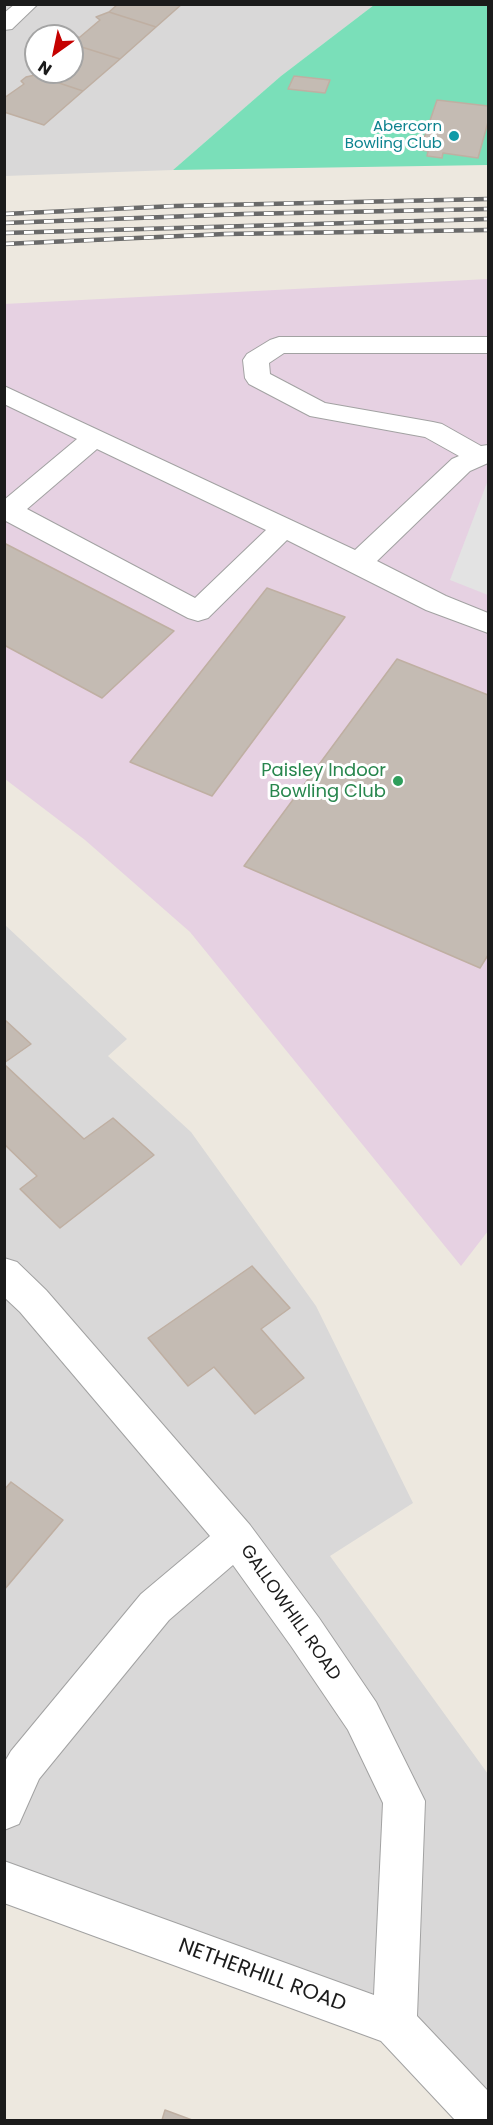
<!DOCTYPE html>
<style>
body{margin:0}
#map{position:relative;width:493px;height:2125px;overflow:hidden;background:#ede8df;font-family:Poppins,sans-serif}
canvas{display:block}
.frame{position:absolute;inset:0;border:6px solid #1b1b1b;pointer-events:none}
.north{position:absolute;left:24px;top:24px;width:60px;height:60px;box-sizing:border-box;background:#fff;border:2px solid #a4a4a4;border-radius:50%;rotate:213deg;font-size:16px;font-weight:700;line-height:24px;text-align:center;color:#1b1b1b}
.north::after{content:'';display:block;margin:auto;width:21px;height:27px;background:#c50100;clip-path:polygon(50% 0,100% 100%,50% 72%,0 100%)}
</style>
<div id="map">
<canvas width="493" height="2125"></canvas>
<div class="frame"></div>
<div class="north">N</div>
</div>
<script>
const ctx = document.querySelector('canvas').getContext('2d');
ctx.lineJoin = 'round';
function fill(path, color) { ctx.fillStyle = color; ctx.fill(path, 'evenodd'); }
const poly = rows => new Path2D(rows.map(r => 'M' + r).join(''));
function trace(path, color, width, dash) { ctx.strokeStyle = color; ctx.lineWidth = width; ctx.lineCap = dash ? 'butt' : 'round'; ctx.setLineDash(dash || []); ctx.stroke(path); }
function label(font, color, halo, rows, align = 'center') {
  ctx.font = font + ' Poppins,sans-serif'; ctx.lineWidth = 6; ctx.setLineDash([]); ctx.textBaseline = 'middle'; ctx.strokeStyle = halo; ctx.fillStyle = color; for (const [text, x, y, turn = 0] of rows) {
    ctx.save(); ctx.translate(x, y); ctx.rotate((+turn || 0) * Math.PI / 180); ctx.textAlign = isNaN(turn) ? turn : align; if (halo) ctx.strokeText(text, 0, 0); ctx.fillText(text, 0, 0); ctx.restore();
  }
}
const residential = poly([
 [4,5,374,5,281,76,173,170,5,176],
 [36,36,72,36,72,72,36,72],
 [4,924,127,1039,108,1056,191,1132,316,1306,413,1503,330,1556,488,1774,488,2120,485,2120,395,2024,5,1882]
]);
const industrial = poly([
 [488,279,488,1231,461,1266,190,932,85,840,5,779,4,304]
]);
const pitch = poly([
 [374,5,488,5,488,165,173,170,281,76]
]);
const parking = poly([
 [488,480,488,595,450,580]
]);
const building = poly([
 [118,4,182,4,156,27,109,12,118,4],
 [109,12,156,27,120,59,72,44,72,38,80,37,100,20,96,17,109,12],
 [72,44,120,59,83,91,35,75,36,69,36,72,72,72,72,44],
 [35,75,83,91,44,125,4,112,4,98,24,84,21,81,26,77,35,75],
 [294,76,330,80,325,93,288,89,294,76],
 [437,100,488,106,488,122,478,158,443,153,442,158,427,156,428,151,420,150,437,100],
 [4,543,174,631,102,698,4,645,4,543],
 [267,588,345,617,212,796,130,762,267,588],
 [397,659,488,695,488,955,480,968,244,866,397,659],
 [4,1019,31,1044,4,1063,4,1019],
 [4,1064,84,1139,113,1118,154,1155,60,1228,20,1189,37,1176,4,1144,4,1064],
 [252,1266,290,1308,261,1329,304,1378,255,1414,214,1367,188,1386,148,1338,252,1266],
 [11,1482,63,1520,4,1590,4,1490,11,1482],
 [165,2110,192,2120,162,2120,165,2110]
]);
const minor = poly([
 [15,4,38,4,12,29,4,30,4,13,15,4],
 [279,337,488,337,488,353,284,353,269,363,270,374,325,403,433,422,442,424,481,446,488,445,488,463,470,471,377,561,446,596,488,613,488,633,426,610,287,540,208,618,198,621,188,618,4,520,4,500,77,439,4,404,4,386,355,550,452,459,459,456,425,437,310,416,249,384,245,378,243,360,247,354,270,340,279,337],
 [97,449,266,530,195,598,27,509,97,449],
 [4,1258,17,1262,46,1290,250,1525,319,1618,376,1702,425,1801,417,2016,488,2091,488,2120,455,2120,381,2041,4,1903,4,1861,374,1995,383,1803,348,1730,291,1646,233,1565,169,1620,39,1779,19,1824,4,1830,4,1763,11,1751,141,1594,210,1536,20,1312,4,1297,4,1258]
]);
const rail = poly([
 [4,214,176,206,488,199],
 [4,223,244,214,488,209],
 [4,233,488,219],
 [4,244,225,234,488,230]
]);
const markers = [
 [454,136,6,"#0f9aa8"],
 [398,781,6,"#2e9e5b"]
];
const farCulturenames = [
 ["Abercorn",442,127],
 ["Bowling Club",442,144]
];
const leisureNames = [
 ["Paisley Indoor",386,771],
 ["Bowling Club",386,792]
];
const streetNames = [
 ["GALLOWHILL ROAD",290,1613,55]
];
const nearStreetnames = [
 ["NETHERHILL ROAD",262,1976,20]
];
fill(residential, '#d9d8d8');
fill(industrial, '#e6d1e2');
fill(pitch, '#7adfb9');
fill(parking, '#e3e3e3');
fill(building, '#c4bbb3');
trace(building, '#bfafa2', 1.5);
trace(minor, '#a2a2a2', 2);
fill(minor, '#fff');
trace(rail, '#696969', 4.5);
trace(rail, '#fff', 3, [10]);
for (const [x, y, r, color] of markers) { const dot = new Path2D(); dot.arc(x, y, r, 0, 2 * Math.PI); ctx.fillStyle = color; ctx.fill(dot); trace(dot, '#fff', 2); }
label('15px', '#0d838f', '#fff', farCulturenames, 'right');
label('18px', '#27864d', '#fff', leisureNames, 'right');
label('18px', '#1b1b1b', '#fff', streetNames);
label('21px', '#1b1b1b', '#fff', nearStreetnames);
</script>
